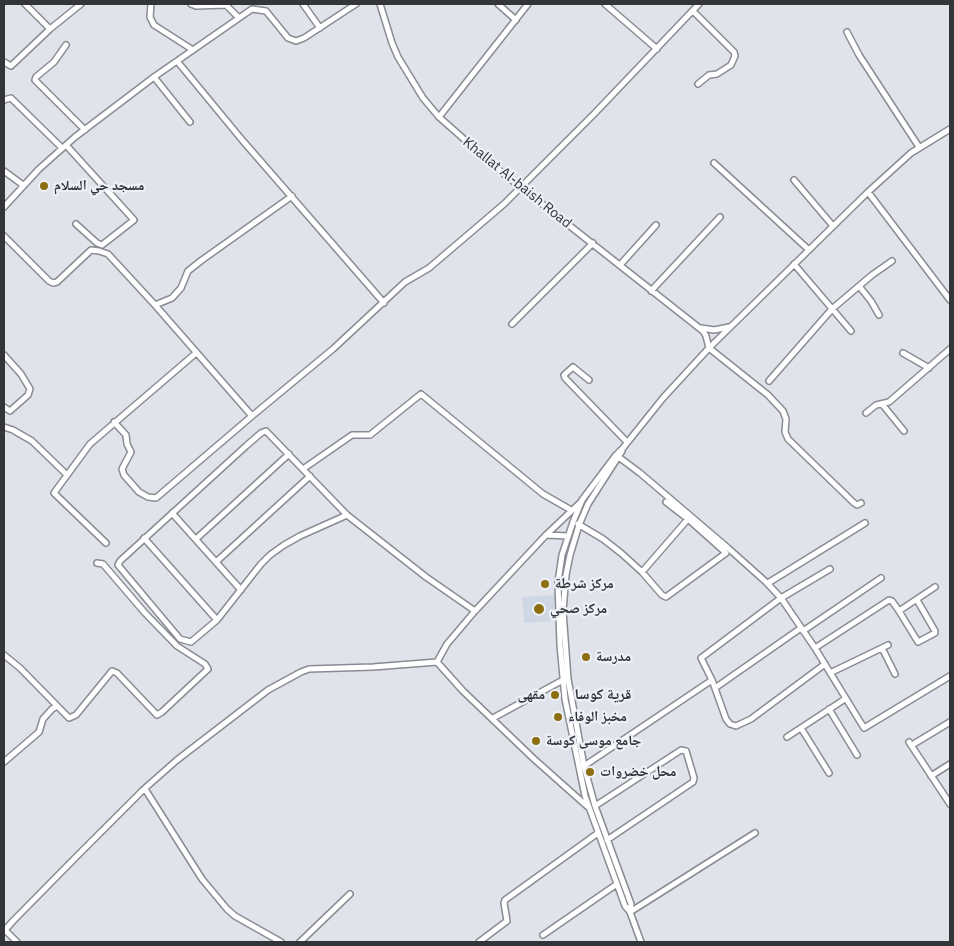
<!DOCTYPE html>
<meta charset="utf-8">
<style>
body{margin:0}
#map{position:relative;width:954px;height:946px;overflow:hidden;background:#e0e3ea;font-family:"IBM Plex Sans",sans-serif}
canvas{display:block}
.frame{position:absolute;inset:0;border:5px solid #343538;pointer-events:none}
</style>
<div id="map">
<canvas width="954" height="946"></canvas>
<div class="frame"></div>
</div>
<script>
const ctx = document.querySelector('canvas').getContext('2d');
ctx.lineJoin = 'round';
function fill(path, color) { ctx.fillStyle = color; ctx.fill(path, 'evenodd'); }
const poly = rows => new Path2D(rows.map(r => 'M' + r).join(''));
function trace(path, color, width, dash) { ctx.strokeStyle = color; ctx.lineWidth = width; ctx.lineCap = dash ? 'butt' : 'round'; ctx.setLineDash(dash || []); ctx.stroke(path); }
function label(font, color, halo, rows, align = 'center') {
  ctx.font = font + ' "IBM Plex Sans","Noto Naskh Arabic",sans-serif'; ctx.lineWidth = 4.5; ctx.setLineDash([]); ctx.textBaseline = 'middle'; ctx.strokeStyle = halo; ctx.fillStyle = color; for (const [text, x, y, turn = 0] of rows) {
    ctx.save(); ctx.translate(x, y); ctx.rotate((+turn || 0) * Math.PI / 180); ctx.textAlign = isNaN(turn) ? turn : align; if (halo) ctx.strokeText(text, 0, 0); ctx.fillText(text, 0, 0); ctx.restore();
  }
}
const built = poly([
 [554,595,555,621,524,623,522,597]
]);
const minor = poly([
 [25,4,50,29],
 [151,4,150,17,154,25,193,50],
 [191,4,196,6,226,5,239,18],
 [303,4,320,28],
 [380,4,392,43,398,57,423,98,439,117,499,170,703,331,706,336,709,348,768,395,783,411,786,419,785,432,788,439,854,503,857,505,861,503],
 [498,4,516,20],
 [605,4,657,49],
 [693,11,734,52,735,56,731,65,717,74,709,75,698,84],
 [847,32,859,55,919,147],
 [66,45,54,62,36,77,35,80,85,130],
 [177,61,243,141,384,303],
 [4,62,11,66,50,29,81,4],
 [154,77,190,122],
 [4,100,11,98,62,148],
 [439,117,528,4],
 [66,145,134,220,102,245,97,243,76,224],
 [714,163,809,250],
 [4,171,23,185],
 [794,180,833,226],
 [868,192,950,300],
 [4,207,39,169,75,137,154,77,252,9,266,11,288,38,296,41,304,38,356,4],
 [4,236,49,281,53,283,57,282,91,250,99,251,108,254,155,305,252,416,333,349,405,282,429,268,504,204,594,114,699,4],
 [794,264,851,331],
 [620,265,656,225],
 [859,286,871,301,879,315],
 [651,291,720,217],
 [155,305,172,298,181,288,188,271,202,260,292,196],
 [512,324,593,243],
 [701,328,714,330,729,327],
 [903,353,929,368],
 [4,355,21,374,30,389,28,395,10,411,4,407],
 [589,380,573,367,564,375,565,378,627,442],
 [769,381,832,309,872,275,892,261],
 [882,404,904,431],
 [866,413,876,405,889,402,950,349],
 [114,422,126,435,127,444,131,452,122,469,124,475,139,492,148,497,156,498,252,416],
 [4,427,13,430,32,441,66,474],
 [622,451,588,504,579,525,570,555,566,575,563,611,568,679,584,766,595,806,631,904,630,912],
 [616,455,640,473,728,548,766,582,781,598,815,648,864,728,950,676],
 [303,469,352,435,370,435,421,394,543,494,571,510],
 [666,502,688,519],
 [172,513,241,590],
 [347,515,300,536,284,545,270,555,261,564,217,620,191,642,180,639,118,565,120,561,246,446,261,433,266,431,347,515,426,577,475,611],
 [578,524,603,539,621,553,642,572,662,595,666,597,726,553,688,519,642,572],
 [546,535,568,536],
 [144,538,217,620],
 [196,539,289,454],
 [106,543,54,493,90,444,196,353],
 [216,562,310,476],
 [768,583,865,523],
 [899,611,918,642,935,633,935,631,917,600],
 [803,631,881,578],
 [815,648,889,600,892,601,899,611,935,587],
 [882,648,895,674],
 [4,655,20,668,69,718,76,715,112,671,117,673,157,715,162,712,208,669,205,664,177,646,145,613,103,564,97,563],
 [437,662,447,644,475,611,546,535,582,501],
 [437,662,463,691,534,759,588,807],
 [825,664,751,719,736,726,730,724,726,719,712,680,701,658,781,598,830,569],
 [830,673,888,645],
 [715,688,801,628],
 [829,709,857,755],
 [493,718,563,680],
 [801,728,829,773],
 [787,737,845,699],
 [909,742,950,804],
 [912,745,950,722],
 [4,762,39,732,43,719,52,709,57,706],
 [584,766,712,680],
 [931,776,950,764],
 [145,789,202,879,227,909,235,916,281,942],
 [595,806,681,750,686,751,694,778,693,782,607,840],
 [630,912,755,833],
 [543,935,617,884],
 [17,942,5,930,13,921,78,855,143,790,177,760,268,690,301,672,309,669,373,667,437,662],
 [300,942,350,894],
 [479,942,507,921,504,903,505,900,598,833],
 [641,942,630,912,625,906,585,796,565,699,560,645,558,582,562,555,573,522,582,500,616,455,623,448,663,398,709,348,868,192,911,153,950,129]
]);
const markers = [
 [44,186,5,"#8c6e10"],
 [545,584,5,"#8c6e10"],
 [539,609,6,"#8c6e10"],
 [586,657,5,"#8c6e10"],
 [555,695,5,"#8c6e10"],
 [558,717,5,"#8c6e10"],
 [536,741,5,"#8c6e10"],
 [590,772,5,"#8c6e10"]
];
const streetNames = [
 ["Khallat Al-baish Road",517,183,39]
];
const poiNames = [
 ["مسجد حي السلام",54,186],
 ["مركز شرطة",555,584],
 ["مركز صحي",550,609],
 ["مدرسة",596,657],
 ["مقهى",545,695,"right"],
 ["مخبز الوفاء",568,717],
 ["جامع موسى كوسة",546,741],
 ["محل خضروات",600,772]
];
const neighbourhoodNames = [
 ["قرية كوسا",603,695]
];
fill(built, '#d0d7e4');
trace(minor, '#898c92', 8);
trace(minor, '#fff', 5);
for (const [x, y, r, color] of markers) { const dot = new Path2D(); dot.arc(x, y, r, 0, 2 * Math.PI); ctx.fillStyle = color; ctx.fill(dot); trace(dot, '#edf0f7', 2); }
label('14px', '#343538', '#edf0f7', streetNames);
label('bold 14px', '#343538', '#edf0f7', poiNames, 'left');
label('bold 15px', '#343538', '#edf0f7', neighbourhoodNames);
</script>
